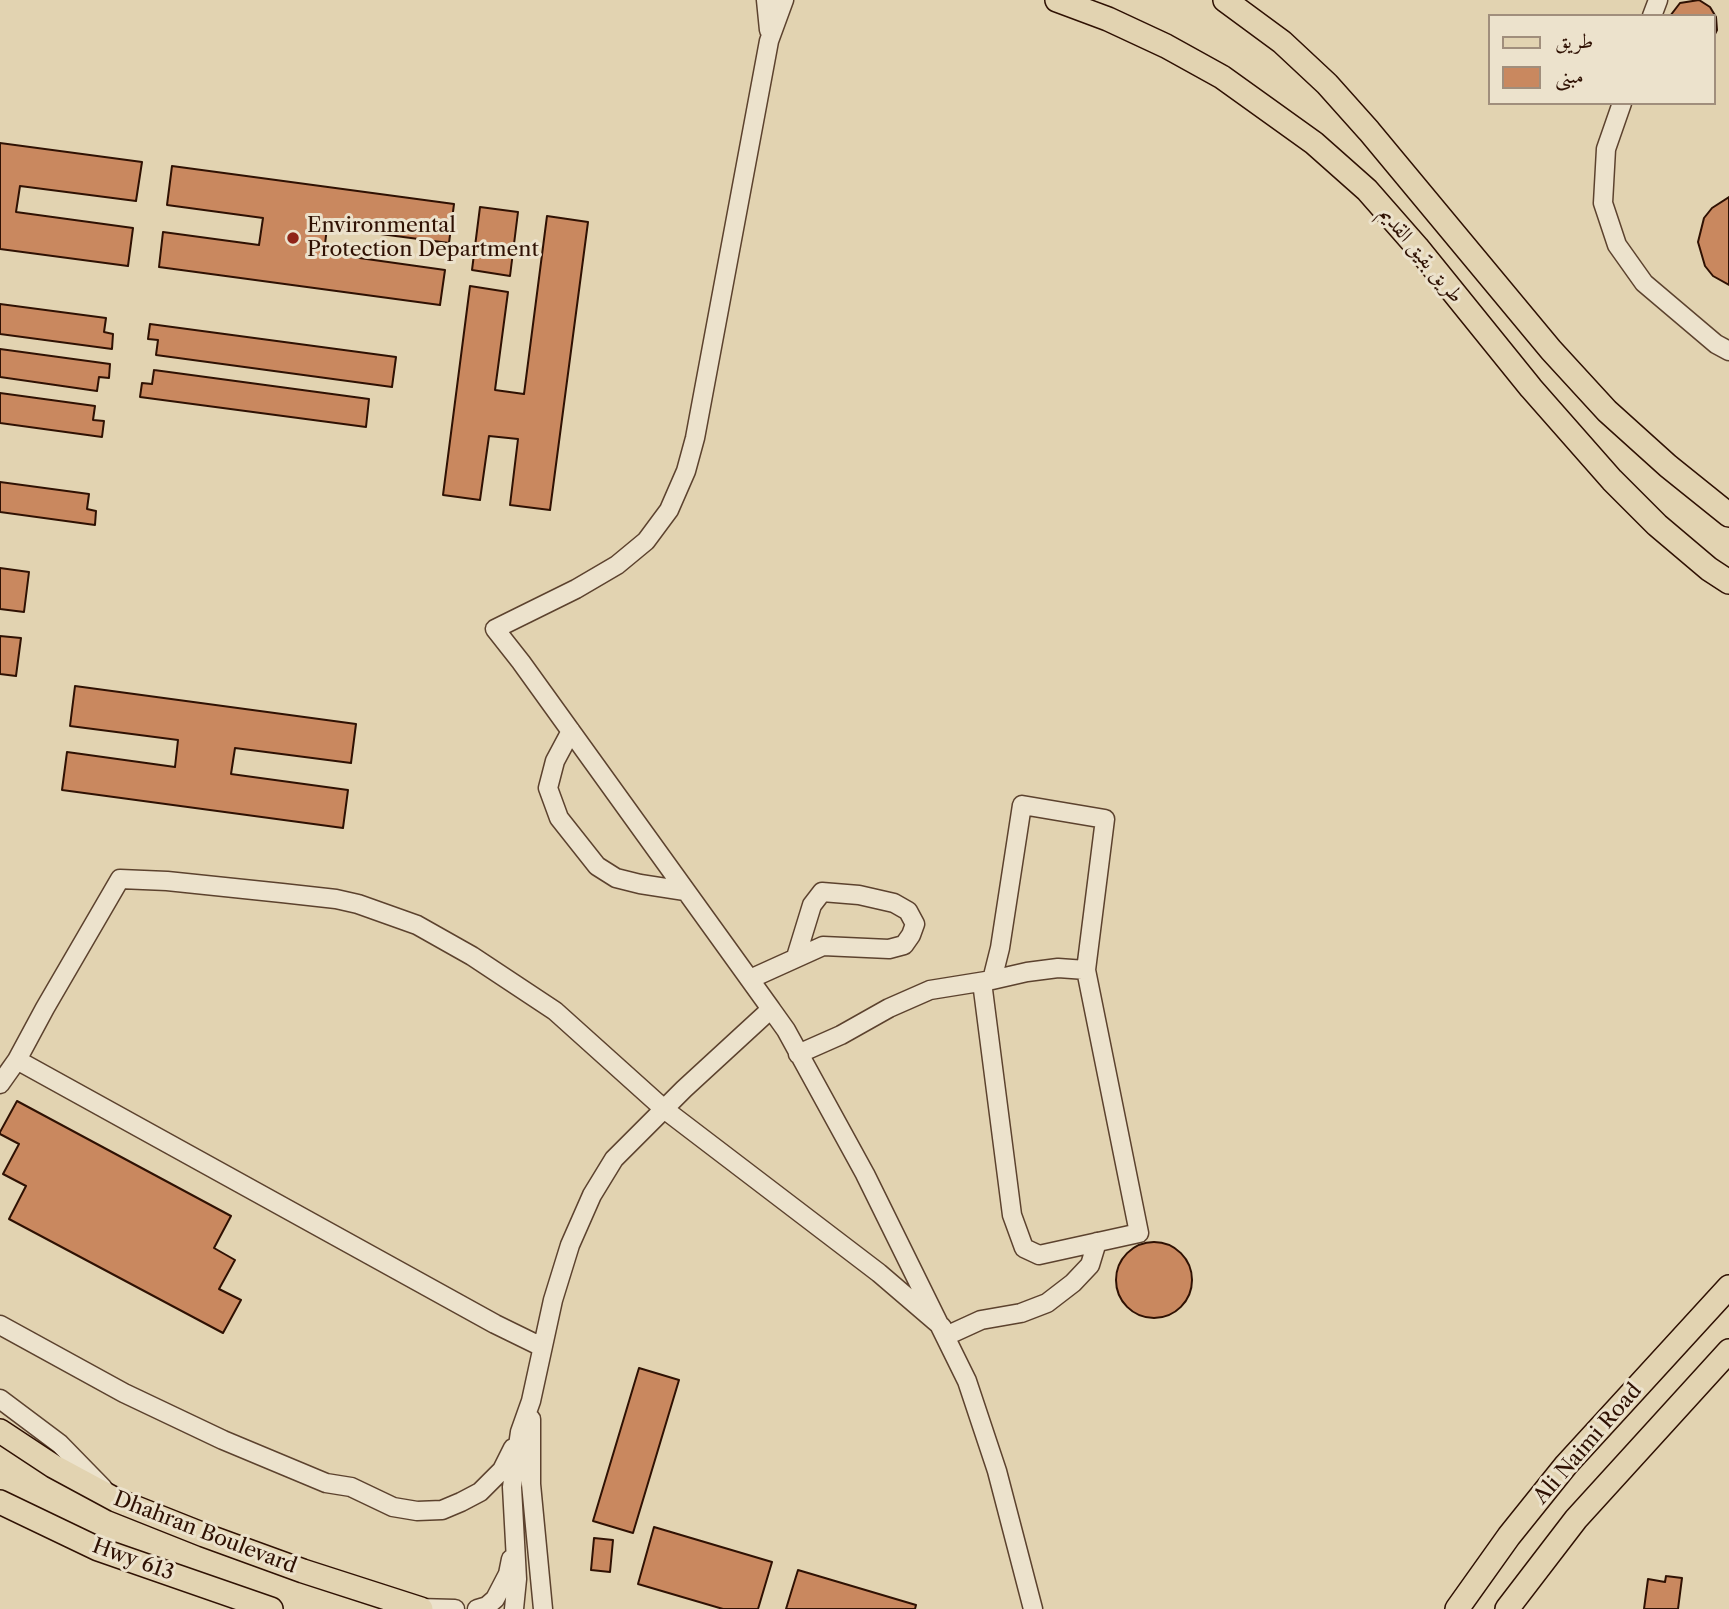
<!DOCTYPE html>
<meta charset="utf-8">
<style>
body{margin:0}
#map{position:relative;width:1729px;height:1609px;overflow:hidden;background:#e2d3b1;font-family:"Libre Caslon Text",Amiri,serif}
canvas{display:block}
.legend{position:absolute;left:1488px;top:14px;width:228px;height:91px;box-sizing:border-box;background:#ece2cc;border:2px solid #a08e7c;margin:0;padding:9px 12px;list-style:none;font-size:21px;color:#2f1103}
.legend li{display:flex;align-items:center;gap:14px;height:35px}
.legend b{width:35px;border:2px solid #a08e7c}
</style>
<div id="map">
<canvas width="1729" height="1609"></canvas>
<ul class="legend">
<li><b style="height:9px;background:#e2d3b1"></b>طريق</li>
<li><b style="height:19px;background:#c9885f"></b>مبنى</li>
</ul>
</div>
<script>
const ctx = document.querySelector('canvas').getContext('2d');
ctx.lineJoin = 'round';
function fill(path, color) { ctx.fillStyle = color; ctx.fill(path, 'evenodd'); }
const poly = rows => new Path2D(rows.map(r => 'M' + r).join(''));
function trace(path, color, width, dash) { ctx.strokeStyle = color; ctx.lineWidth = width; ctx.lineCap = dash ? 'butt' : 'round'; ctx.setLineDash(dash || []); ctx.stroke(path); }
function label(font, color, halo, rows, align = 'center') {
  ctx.font = font + ' "Libre Caslon Text",Amiri,serif'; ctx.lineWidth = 6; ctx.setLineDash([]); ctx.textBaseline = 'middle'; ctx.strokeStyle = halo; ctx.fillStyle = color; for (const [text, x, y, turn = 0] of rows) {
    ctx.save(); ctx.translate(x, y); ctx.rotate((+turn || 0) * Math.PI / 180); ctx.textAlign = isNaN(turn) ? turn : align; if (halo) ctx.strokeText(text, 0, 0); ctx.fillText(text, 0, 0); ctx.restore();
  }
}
const building = poly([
 [1699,0,1710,7,1716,17,1717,30,1713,38,1713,16,1670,16,1680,3,1699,0],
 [0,143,142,162,136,201,20,186,16,212,133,228,128,266,0,249,0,143],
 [172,166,454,204,449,243,327,227,324,253,445,270,440,305,159,267,163,232,259,245,263,218,167,205,172,166],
 [1729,197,1729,285,1713,276,1705,266,1698,242,1704,218,1712,208,1729,197],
 [480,207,518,212,510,276,472,270,480,207],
 [547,216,588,222,550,510,510,505,518,439,489,436,480,500,443,495,470,286,508,292,495,390,524,394,547,216],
 [0,304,106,318,104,332,113,334,112,349,0,334,0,304],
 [150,324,396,357,392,387,156,355,158,340,148,339,150,324],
 [0,349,110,364,109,378,99,377,97,391,0,377,0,349],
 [154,370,369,399,366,427,140,397,142,383,152,384,154,370],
 [0,393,95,406,93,420,104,421,102,437,0,423,0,393],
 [0,482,89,494,87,509,96,511,95,525,0,512,0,482],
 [0,568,29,572,24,612,0,609,0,568],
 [0,636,21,638,16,676,0,674,0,636],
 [75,686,356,724,351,763,235,748,231,774,348,790,343,828,62,790,67,752,175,767,178,740,70,726,75,686],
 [17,1101,231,1216,214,1248,235,1260,219,1289,241,1300,223,1333,9,1219,26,1186,3,1174,19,1144,0,1134,0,1132,17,1101],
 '1116 1280a38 38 0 1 1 76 0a38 38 0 1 1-76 0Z',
 [639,1368,679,1380,633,1533,593,1521,639,1368],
 [654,1527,772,1562,758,1609,723,1609,638,1584,654,1527],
 [594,1538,613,1540,610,1572,591,1570,594,1538],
 [798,1570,916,1605,915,1609,786,1609,798,1570],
 [1666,1576,1682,1578,1678,1609,1644,1609,1648,1579,1665,1582,1666,1576]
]);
const minor = poly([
 [766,0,769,30],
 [1652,16,1658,0],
 [1622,103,1606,149,1603,203,1617,245,1644,283,1716,344,1729,351],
 [571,731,555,761,548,788,559,818,597,866,616,878,640,884,685,891],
 [750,979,823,946,889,949,904,945,911,935,915,924,908,911,894,903,859,895,822,892,812,905,796,957],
 [982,982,1012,1215,1024,1248,1039,1255,1139,1233,1086,970,1105,819,1022,805,1000,948,992,980],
 [771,1009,786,1030,865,1174,967,1381,997,1471,1033,1609],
 [798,1054,841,1035,889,1008,930,990,992,980,1027,972,1058,968,1086,970],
 [17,1060,495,1324,542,1347],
 [0,1084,17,1060,45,1008,120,879,167,881,282,893,336,899,358,904,417,925,472,956,555,1011,664,1109,879,1273,942,1327],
 [0,1325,124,1393,223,1440,326,1483,351,1487,393,1507,417,1511,442,1510,461,1502,480,1492,502,1470,513,1448],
 [946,1336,981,1320,1021,1313,1047,1303,1073,1283,1090,1265,1097,1242],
 [0,1399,60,1444,103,1488],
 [531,1419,531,1484,543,1609],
 [418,1608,455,1609],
 [477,1609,487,1606,495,1599,508,1574,511,1559],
 [514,1609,517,1579,512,1487,520,1432,531,1401,553,1300,570,1245,592,1195,614,1159,684,1089,771,1009,521,662,495,629,576,589,617,565,646,541,669,510,686,471,695,438,769,41,784,0]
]);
const major = poly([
 [1057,0,1108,19,1166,46,1222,77,1314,143,1367,190,1417,247,1531,388,1612,480,1657,525,1709,569,1729,582],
 [1225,0,1282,42,1327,84,1369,131,1551,350,1607,411,1668,466,1729,515],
 [0,1431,53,1466,116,1500,204,1535,303,1571,421,1609],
 [0,1502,98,1549,271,1609],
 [1457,1609,1509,1536,1566,1465,1729,1287],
 [1507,1609,1576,1519,1729,1351]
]);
const markers = [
 [293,238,7,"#8f2418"]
];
const poiNames = [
 ["Environmental",307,226],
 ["Protection Department",307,250]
];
const streetNames = [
 ["طريق بقيق القديم",1421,255,50],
 ["Ali Naimi Road",1588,1444,-49],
 ["Dhahran Boulevard",205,1533,21],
 ["Hwy 613",133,1560,20]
];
fill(building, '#c9885f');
trace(building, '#2f1103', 2);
trace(minor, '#5c422e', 21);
trace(major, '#2f1103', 26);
trace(minor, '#ece2cc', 18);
trace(major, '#e2d3b1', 23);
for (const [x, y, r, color] of markers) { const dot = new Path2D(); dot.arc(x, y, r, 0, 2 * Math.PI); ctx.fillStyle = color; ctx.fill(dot); trace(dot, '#ece2cc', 2.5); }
label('21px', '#2f1103', '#ece2cc', poiNames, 'left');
label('21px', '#2f1103', '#ece2cc', streetNames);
</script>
